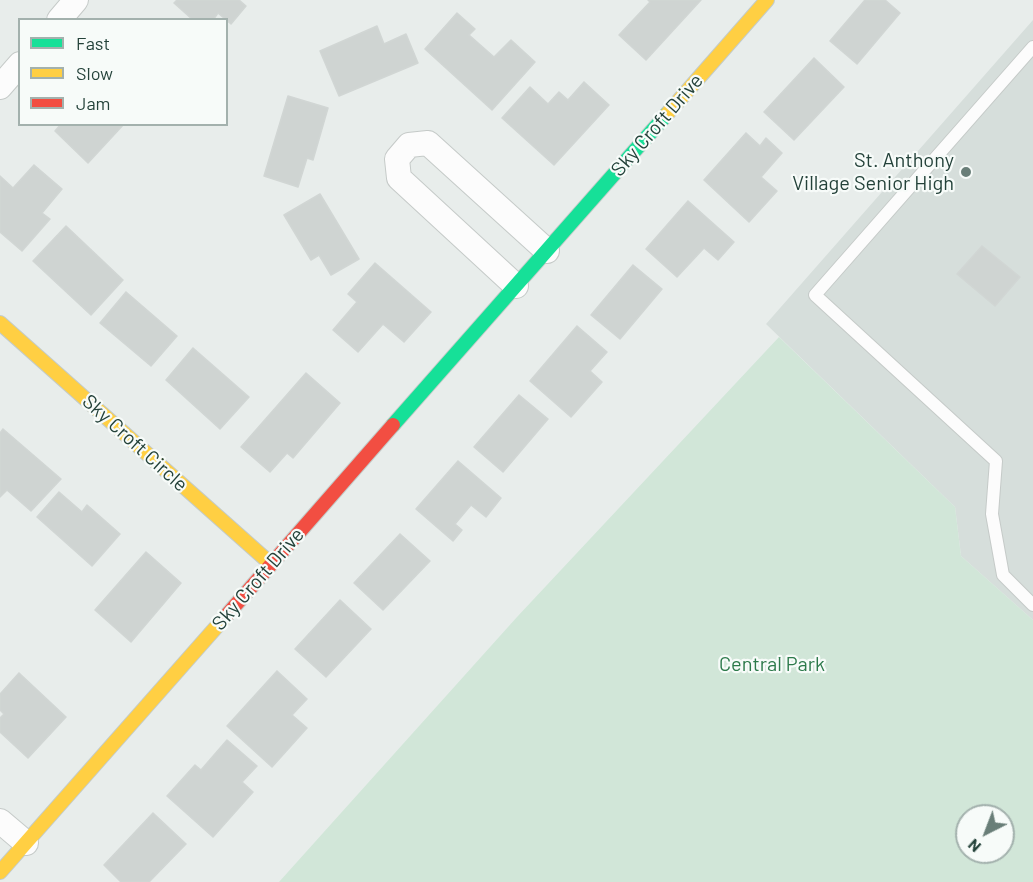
<!DOCTYPE html>
<style>
body{margin:0}
#map{position:relative;width:1033px;height:882px;overflow:hidden;background:#e8edeb;font-family:Barlow,sans-serif}
canvas{display:block}
.legend{position:absolute;left:18px;top:18px;width:210px;height:108px;box-sizing:border-box;background:#f7fbf9;border:2px solid #a3b1ad;margin:0;padding:8px 10px;list-style:none;font-size:18px;color:#24423a}
.legend li{display:flex;align-items:center;gap:12px;height:30px}
.legend b{width:30px;border:2px solid #a3b1ad}
.north{position:absolute;left:955px;top:804px;width:60px;height:60px;box-sizing:border-box;background:#f7fbf9;border:2px solid #a3b1ad;border-radius:50%;rotate:222deg;font-size:16px;font-weight:700;line-height:24px;text-align:center;color:#24423a}
.north::after{content:'';display:block;margin:auto;width:21px;height:27px;background:#697e78;clip-path:polygon(50% 0,100% 100%,50% 72%,0 100%)}
</style>
<div id="map">
<canvas width="1033" height="882"></canvas>
<ul class="legend">
<li><b style="height:8px;background:#16e098"></b>Fast</li>
<li><b style="height:8px;background:#ffcf43"></b>Slow</li>
<li><b style="height:8px;background:#f24e42"></b>Jam</li>
</ul>
<div class="north">N</div>
</div>
<script>
const ctx = document.querySelector('canvas').getContext('2d');
ctx.lineJoin = 'round';
function fill(path, color) { ctx.fillStyle = color; ctx.fill(path, 'evenodd'); }
const poly = rows => new Path2D(rows.map(r => 'M' + r).join(''));
function trace(path, color, width, dash) { ctx.strokeStyle = color; ctx.lineWidth = width; ctx.lineCap = dash ? 'butt' : 'round'; ctx.setLineDash(dash || []); ctx.stroke(path); }
function label(font, color, halo, rows, align = 'center') {
  ctx.font = font + ' Barlow,sans-serif'; ctx.lineWidth = 4.5; ctx.setLineDash([]); ctx.textBaseline = 'middle'; ctx.strokeStyle = halo; ctx.fillStyle = color; for (const [text, x, y, turn = 0] of rows) {
    ctx.save(); ctx.translate(x, y); ctx.rotate((+turn || 0) * Math.PI / 180); ctx.textAlign = isNaN(turn) ? turn : align; if (halo) ctx.strokeText(text, 0, 0); ctx.fillText(text, 0, 0); ctx.restore();
  }
}
const built = poly([
 [1033,20,1033,620,961,556,955,507,766,324]
]);
const green = poly([
 [779,337,955,507,961,556,1033,620,1033,882,279,882,517,617],
 [967,816,1003,816,1003,852,967,852]
]);
const building = poly([
 [177,0,239,0,246,6,231,24,218,13,213,20,193,20,174,3,177,0],
 [648,0,701,0,646,60,619,35,650,2,648,0],
 [865,0,885,0,900,13,857,64,830,41,865,0],
 [457,13,475,29,469,35,494,57,511,40,535,62,492,110,425,49,457,13],
 [377,26,384,44,406,34,418,63,339,96,320,51,377,26],
 [814,58,844,87,794,140,764,112,814,58],
 [584,82,609,105,554,165,502,118,530,87,548,104,559,92,568,100,584,82],
 [288,96,328,108,313,160,307,158,298,187,264,176,288,96],
 [61,124,124,124,88,163,55,131,61,124],
 [746,133,760,146,766,138,782,153,761,177,777,191,749,222,704,180,746,133],
 [34,165,62,189,42,213,50,219,22,251,0,232,0,176,13,188,34,165],
 [320,194,359,259,331,275,319,255,311,260,284,215,320,194],
 [688,201,734,242,718,260,704,248,677,277,646,249,688,201],
 [66,226,123,280,91,315,33,261,66,226],
 [982,246,1020,277,995,306,957,274,982,246],
 [375,263,431,312,404,342,383,324,358,352,333,330,357,302,348,294,375,263],
 [633,265,662,289,620,339,591,315,633,265],
 [126,292,177,336,151,366,100,323,126,292],
 [577,326,607,352,590,371,602,382,571,417,530,381,577,326],
 [193,348,249,397,220,429,166,380,193,348],
 [306,373,340,403,293,458,287,453,270,472,241,447,306,373],
 [519,395,548,419,503,472,474,447,519,395],
 [3,429,61,479,31,511,7,490,0,497,0,433,3,429],
 [458,461,501,498,486,517,471,505,455,524,462,530,453,541,416,509,458,461],
 [59,492,82,512,87,505,120,534,92,566,37,517,59,492],
 [400,534,430,561,383,610,354,583,400,534],
 [146,552,181,583,131,642,95,610,146,552],
 [340,600,371,629,326,677,295,649,340,600],
 [277,671,307,699,292,715,307,728,272,767,227,726,277,671],
 [19,673,66,717,28,758,0,732,0,718,4,714,0,710,0,694,19,673],
 [227,740,257,766,242,782,253,792,213,837,167,796,195,765,201,770,227,740],
 [153,813,186,844,149,882,121,882,104,865,153,813]
]);
const lane = poly([
 [1033,47,815,295,996,461,992,514,1003,575,1033,605]
]);
const street = poly([
 [59,20,76,0],
 [0,87,20,64],
 [516,286,399,178,397,159,409,145,428,143,547,251],
 [0,821,26,843]
]);
const fast = poly([
 [393,425,667,114]
]);
const slow = poly([
 [667,114,767,0],
 [0,323,271,564],
 [0,872,226,616]
]);
const jam = poly([
 [226,616,393,425]
]);
const markers = [
 [966,172,6,"#697e78"]
];
const streetNames = [
 ["Sky Croft Drive",657,125,-49],
 ["Sky Croft Circle",135,443,42],
 ["Sky Croft Drive",258,579,-49]
];
const poiNames = [
 ["St. Anthony",954,160],
 ["Village Senior High",954,183]
];
const parkNames = [
 ["Central Park",772,664]
];
fill(built, '#d6dedb');
fill(green, '#d1e6d8');
fill(building, '#cfd4d2');
trace(building, '#d1d6d4', 1.5);
trace(lane, '#c5cac8', 14);
trace(street, '#c5cac8', 26);
trace(fast, '#c3cbc8', 16);
trace(slow, '#c3cbc8', 16);
trace(jam, '#c3cbc8', 16);
trace(lane, '#fcfcfc', 12);
trace(street, '#fcfcfc', 24);
trace(fast, '#16e098', 14);
trace(slow, '#ffcf43', 14);
trace(jam, '#f24e42', 14);
for (const [x, y, r, color] of markers) { const dot = new Path2D(); dot.arc(x, y, r, 0, 2 * Math.PI); ctx.fillStyle = color; ctx.fill(dot); trace(dot, '#f7fbf9', 2); }
label('20px', '#24423a', '#f7fbf9', streetNames);
label('20px', '#24423a', '#f7fbf9', poiNames, 'right');
label('20px', '#2d7a4b', '#f7fbf9', parkNames);
</script>
